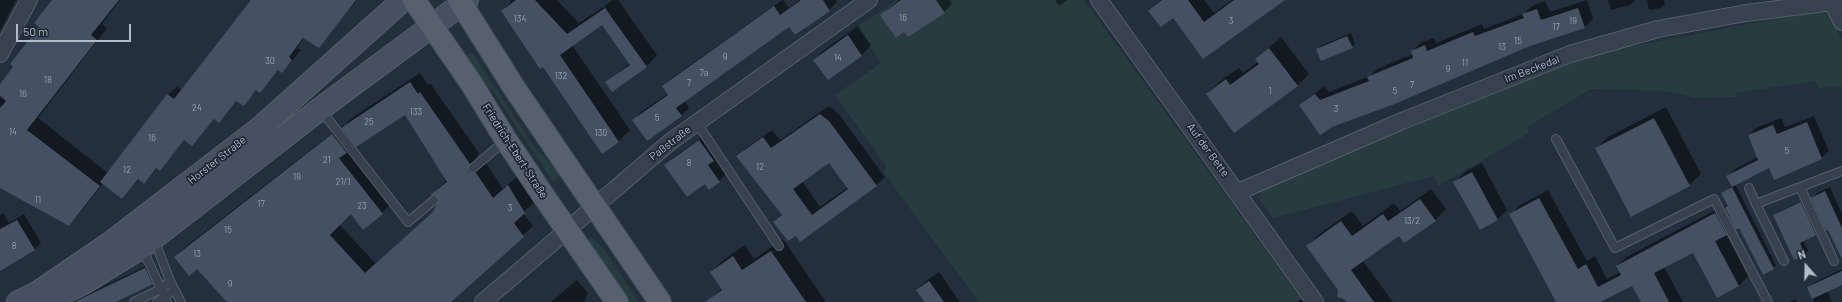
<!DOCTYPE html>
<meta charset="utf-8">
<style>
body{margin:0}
#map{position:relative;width:1842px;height:302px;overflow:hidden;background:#242f3e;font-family:Barlow,sans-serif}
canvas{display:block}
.north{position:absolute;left:1786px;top:246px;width:40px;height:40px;-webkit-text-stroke:3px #1d2633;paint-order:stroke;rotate:340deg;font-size:11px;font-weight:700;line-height:16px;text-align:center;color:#b4bcc9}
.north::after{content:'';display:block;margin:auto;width:14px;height:18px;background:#b4bcc9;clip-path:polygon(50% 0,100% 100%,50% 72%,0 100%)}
.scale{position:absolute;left:16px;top:24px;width:115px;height:18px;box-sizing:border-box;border:2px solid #b4bcc9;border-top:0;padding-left:5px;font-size:12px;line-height:14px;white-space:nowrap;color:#b4bcc9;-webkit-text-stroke:3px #1d2633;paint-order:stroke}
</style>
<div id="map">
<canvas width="1842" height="302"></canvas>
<div class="north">N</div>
<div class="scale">50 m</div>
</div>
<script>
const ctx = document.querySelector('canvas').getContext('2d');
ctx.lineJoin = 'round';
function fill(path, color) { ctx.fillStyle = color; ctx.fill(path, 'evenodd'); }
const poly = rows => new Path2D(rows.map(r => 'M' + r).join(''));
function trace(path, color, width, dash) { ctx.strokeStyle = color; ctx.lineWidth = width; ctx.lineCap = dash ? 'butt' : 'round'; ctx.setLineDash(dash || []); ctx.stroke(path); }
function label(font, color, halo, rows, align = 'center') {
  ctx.font = font + ' Barlow,sans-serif'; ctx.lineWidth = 3.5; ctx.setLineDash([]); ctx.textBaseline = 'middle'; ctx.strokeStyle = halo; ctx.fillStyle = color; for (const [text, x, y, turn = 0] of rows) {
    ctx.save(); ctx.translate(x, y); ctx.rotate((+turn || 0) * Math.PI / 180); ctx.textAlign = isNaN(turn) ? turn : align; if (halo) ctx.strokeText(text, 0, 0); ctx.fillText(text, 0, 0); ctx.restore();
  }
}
const green = poly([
 [897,0,1084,0,1301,299,1297,302,979,302,884,173,886,166,835,95,881,63,856,28],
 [1815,11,1826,13,1829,15,1842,39,1842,89,1841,87,1819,88,1815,81,1735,93,1736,97,1698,98,1665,91,1591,89,1527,127,1529,133,1438,186,1434,176,1273,218,1258,197,1265,187,1568,63,1609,51],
 [472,52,533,145,561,175,553,182,494,93,462,58],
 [591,237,603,248,639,302,626,302,587,241]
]);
const shadow = poly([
 [0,0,16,0,0,31],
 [53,0,120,0,102,24,107,28,38,118,108,173,168,95,177,86,182,90,254,0,357,0,318,47,304,38,297,48,301,50,291,62,282,71,279,69,260,92,257,90,243,105,237,100,219,122,215,118,192,145,185,139,160,170,157,168,144,182,139,179,122,198,103,183,80,213,69,225,0,188,0,86,15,67,40,27],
 [510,0,557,0,579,23,603,7,610,17,611,16,604,6,613,0,618,0,657,55,646,67,607,82,630,63,602,24,572,45,630,130,619,141,602,152,543,66,502,11,511,2],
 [782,0,783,0,789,8,799,0,836,0,837,2,829,10,796,34,790,26,684,100,689,108,681,116,634,120,641,112,669,93,664,86,672,78],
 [899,0,949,0,952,4,944,12,905,30,881,15],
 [1055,0,1067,0,1059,6],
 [1161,0,1204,0,1214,13,1232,0,1281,0,1203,58,1173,17,1149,11],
 [1587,0,1593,19,1585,27,1300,106,1324,86,1329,92,1370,76,1377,69,1413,54,1412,52,1420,43,1434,38,1436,43,1482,24,1484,29,1525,13,1532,6,1545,1,1550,12],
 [1608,0,1635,0,1630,5,1611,10],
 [1647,0,1664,0,1665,4,1661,8,1649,10],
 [858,26,871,45,862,55,828,79,814,60,824,50],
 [1351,33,1355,44,1352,47,1317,49,1320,46],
 [1281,37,1309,74,1297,86,1207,94,1219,82,1239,68,1243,73,1258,62,1256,59],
 [420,73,428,85,430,83,479,153,477,156,478,161,482,164,486,163,503,189,518,176,534,202,523,213,533,226,450,302,229,302,197,268,175,257,185,247,343,125,344,126,352,118],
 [405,114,447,180,432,194,437,194,440,198,435,211,376,264,339,224,351,213,382,213,392,203,350,149,355,143],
 [829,106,838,113,885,177,876,185,800,241,796,235,774,222,782,214,738,156,746,148,772,130,780,140],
 [829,162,848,187,820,207,802,181],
 [1666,107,1701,174,1689,185,1597,148,1608,137],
 [1814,116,1829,151,1821,158,1770,167,1735,184,1776,265,1773,268,1739,227,1735,225,1726,234,1748,276,1739,286,1693,251,1664,267,1683,302,1642,302,1632,284,1598,302,1557,302,1510,215,1520,205,1548,190,1587,261,1595,256,1607,279,1620,272,1617,266,1626,257,1725,205,1726,208,1729,206,1722,193,1732,186,1728,176,1735,169,1758,157,1749,135,1756,128,1781,118,1785,127],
 [708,133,722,152,717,157,728,172,719,181,705,183,666,165,674,157],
 [1482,163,1507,210,1497,220,1455,182,1465,172],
 [1830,187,1842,214,1842,257,1812,198,1817,193],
 [1431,189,1446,209,1435,220,1399,235,1363,261,1393,302,1348,302,1308,246,1318,235,1352,211,1363,226,1394,203,1400,211],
 [1805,200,1819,231,1803,240,1808,251,1804,254,1774,215,1778,212],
 [3,213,9,223,24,214,41,243,34,250,0,269,0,215],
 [783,239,826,302,712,302,710,299,722,288,711,272,723,260,745,245,754,259],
 [148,265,156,280,152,283,114,302,72,302],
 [1842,269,1842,284,1827,291,1832,302,1814,302,1808,287,1813,283],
 [939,272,960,302,923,302,917,290,926,281],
 [577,280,588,293,584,302,551,302],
 [1309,294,1315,302,1298,302],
 [1796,299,1797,302,1789,302]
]);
const building = poly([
 [52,0,119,0,91,35,97,40,27,130,100,186,69,226,0,188,0,108,6,101,0,96,0,84,13,67,10,64,39,27,34,23],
 [251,0,356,0,319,48,303,38,289,57,292,60,282,73,278,70,260,93,256,90,244,106,236,101,219,123,214,119,192,146,184,140,160,171,156,168,144,184,138,179,122,199,100,182,167,94,174,99],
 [516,0,535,0,567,34,605,8,647,67,612,92,605,82,630,65,602,25,560,55,619,142,602,154,543,67,540,69,501,11],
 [801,0,823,0,830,11,795,35,789,27,676,108,682,116,647,141,632,120,668,95,662,86,774,6,780,15],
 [901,0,936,0,945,13,908,37,904,32,896,38,880,15],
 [1162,0,1188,0,1204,22,1234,0,1285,0,1203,59,1173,18,1161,27,1148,11],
 [1578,8,1585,28,1530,46,1392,105,1332,127,1320,135,1299,105,1315,94,1320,100,1369,81,1367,77,1413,58,1411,51,1425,45,1427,51,1473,32,1475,36,1524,18,1522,14,1537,9,1541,20],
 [848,35,862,56,828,80,813,60],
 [1347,36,1353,48,1321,61,1316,49],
 [1269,48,1298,86,1234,133,1206,94,1226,79,1230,85,1259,64,1255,59],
 [410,82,418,94,420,92,470,164,468,169,469,172,476,173,493,198,508,185,525,213,514,223,524,237,451,302,227,302,197,269,189,276,174,257,332,134,347,153,339,158,383,214,363,230,351,214,330,235,365,273,433,212,439,199,436,195,430,195,447,182,405,115,356,147,341,128],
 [820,114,829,121,877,186,800,242,796,236,788,241,773,222,782,215,736,156,763,137,771,148],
 [829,163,848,189,812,215,793,189],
 [1654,118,1690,186,1631,217,1595,148],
 [1807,122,1822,159,1774,180,1769,168,1732,187,1726,176,1758,160,1748,135,1773,125,1777,134],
 [699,140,714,161,708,165,720,182,709,190,705,184,687,197,664,165],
 [1472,172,1498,220,1480,230,1453,182],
 [1732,187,1774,269,1763,275,1739,228,1736,230,1725,208,1728,206,1721,193],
 [1825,191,1842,228,1842,259,1828,230,1826,231,1811,198],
 [1539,198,1578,269,1586,264,1598,287,1621,275,1616,266,1715,213,1727,235,1715,241,1739,286,1717,298,1693,253,1654,273,1669,302,1641,302,1632,286,1600,302,1556,302,1509,214],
 [1420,199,1436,221,1404,243,1399,236,1351,270,1374,302,1346,302,1344,299,1337,297,1338,290,1306,246,1341,221,1352,236,1383,214,1388,221],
 [1801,202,1816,235,1800,243,1805,255,1794,260,1773,215],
 [17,220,35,250,0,271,0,229],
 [771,251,806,302,705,302,722,290,710,272,733,256,742,270],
 [145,268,153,284,116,302,74,302],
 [1842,271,1842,285,1812,299,1807,287],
 [929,281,944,302,924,302,916,290]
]);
const lane = poly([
 [320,109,408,222,434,200],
 [697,123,779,246],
 [1556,139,1615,248,1714,199,1768,302],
 [473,168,506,140],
 [1800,187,1834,261],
 [1749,188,1756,204],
 [154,239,170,281,181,302],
 [142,248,167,302],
 [1784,261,1756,204,1842,171],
 [134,302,161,289,170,281],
 [157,302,174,290]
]);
const street = poly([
 [1099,0,1315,302],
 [1832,2,1842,22],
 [0,54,29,0],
 [1238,192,1402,121,1570,54,1658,29,1746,13,1842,1],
 [483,302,670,142,869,0]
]);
const secondary = poly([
 [18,302,37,293,109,244,260,128,403,0],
 [44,302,82,284,142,247,320,109,467,0]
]);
const primary = poly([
 [414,0,471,83,506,140,545,198,617,302],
 [459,0,515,89,660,302]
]);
const numberNames = [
 ["16",903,18],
 ["134",520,19],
 ["3",1231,21],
 ["19",1573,21],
 ["17",1556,27],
 ["15",1518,41],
 ["13",1502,47],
 ["9",725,57],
 ["14",838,58],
 ["30",270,61],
 ["11",1465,63],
 ["9",1448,69],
 ["7a",704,73],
 ["132",561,76],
 ["18",48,80],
 ["7",689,83],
 ["7",1412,85],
 ["1",1270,91],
 ["5",1395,91],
 ["16",23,94],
 ["24",197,108],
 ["3",1336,109],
 ["133",416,112],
 ["5",657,118],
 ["25",369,122],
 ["14",13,132],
 ["130",601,133],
 ["16",152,138],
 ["5",1787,151],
 ["21",327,160],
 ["8",689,163],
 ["12",760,167],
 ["12",127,170],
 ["19",297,177],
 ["21/1",343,182],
 ["11",38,200],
 ["17",261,204],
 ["23",362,206],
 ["3",510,208],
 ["13/2",1412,221],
 ["15",228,230],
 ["8",14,246],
 ["13",197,254],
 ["9",230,284]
];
const streetNames = [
 ["Im Beckedal",1532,69,-21],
 ["Paßstraße",670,143,-38],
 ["Auf der Bette",1208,150,54],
 ["Friedrich-Ebert-Straße",515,151,57],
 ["Horster Straße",217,160,-38]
];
fill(green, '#263c3f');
fill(shadow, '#0007');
fill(building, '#455162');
trace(lane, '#565f6c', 10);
trace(street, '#565f6c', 18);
trace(secondary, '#565f6c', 24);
trace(primary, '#414a57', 24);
trace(lane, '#38414e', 8);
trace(street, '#38414e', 16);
trace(secondary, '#465061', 22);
trace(primary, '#56606e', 22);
label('9px', '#98a1af', null, numberNames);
label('11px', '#b4bcc9', '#1d2633', streetNames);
</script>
